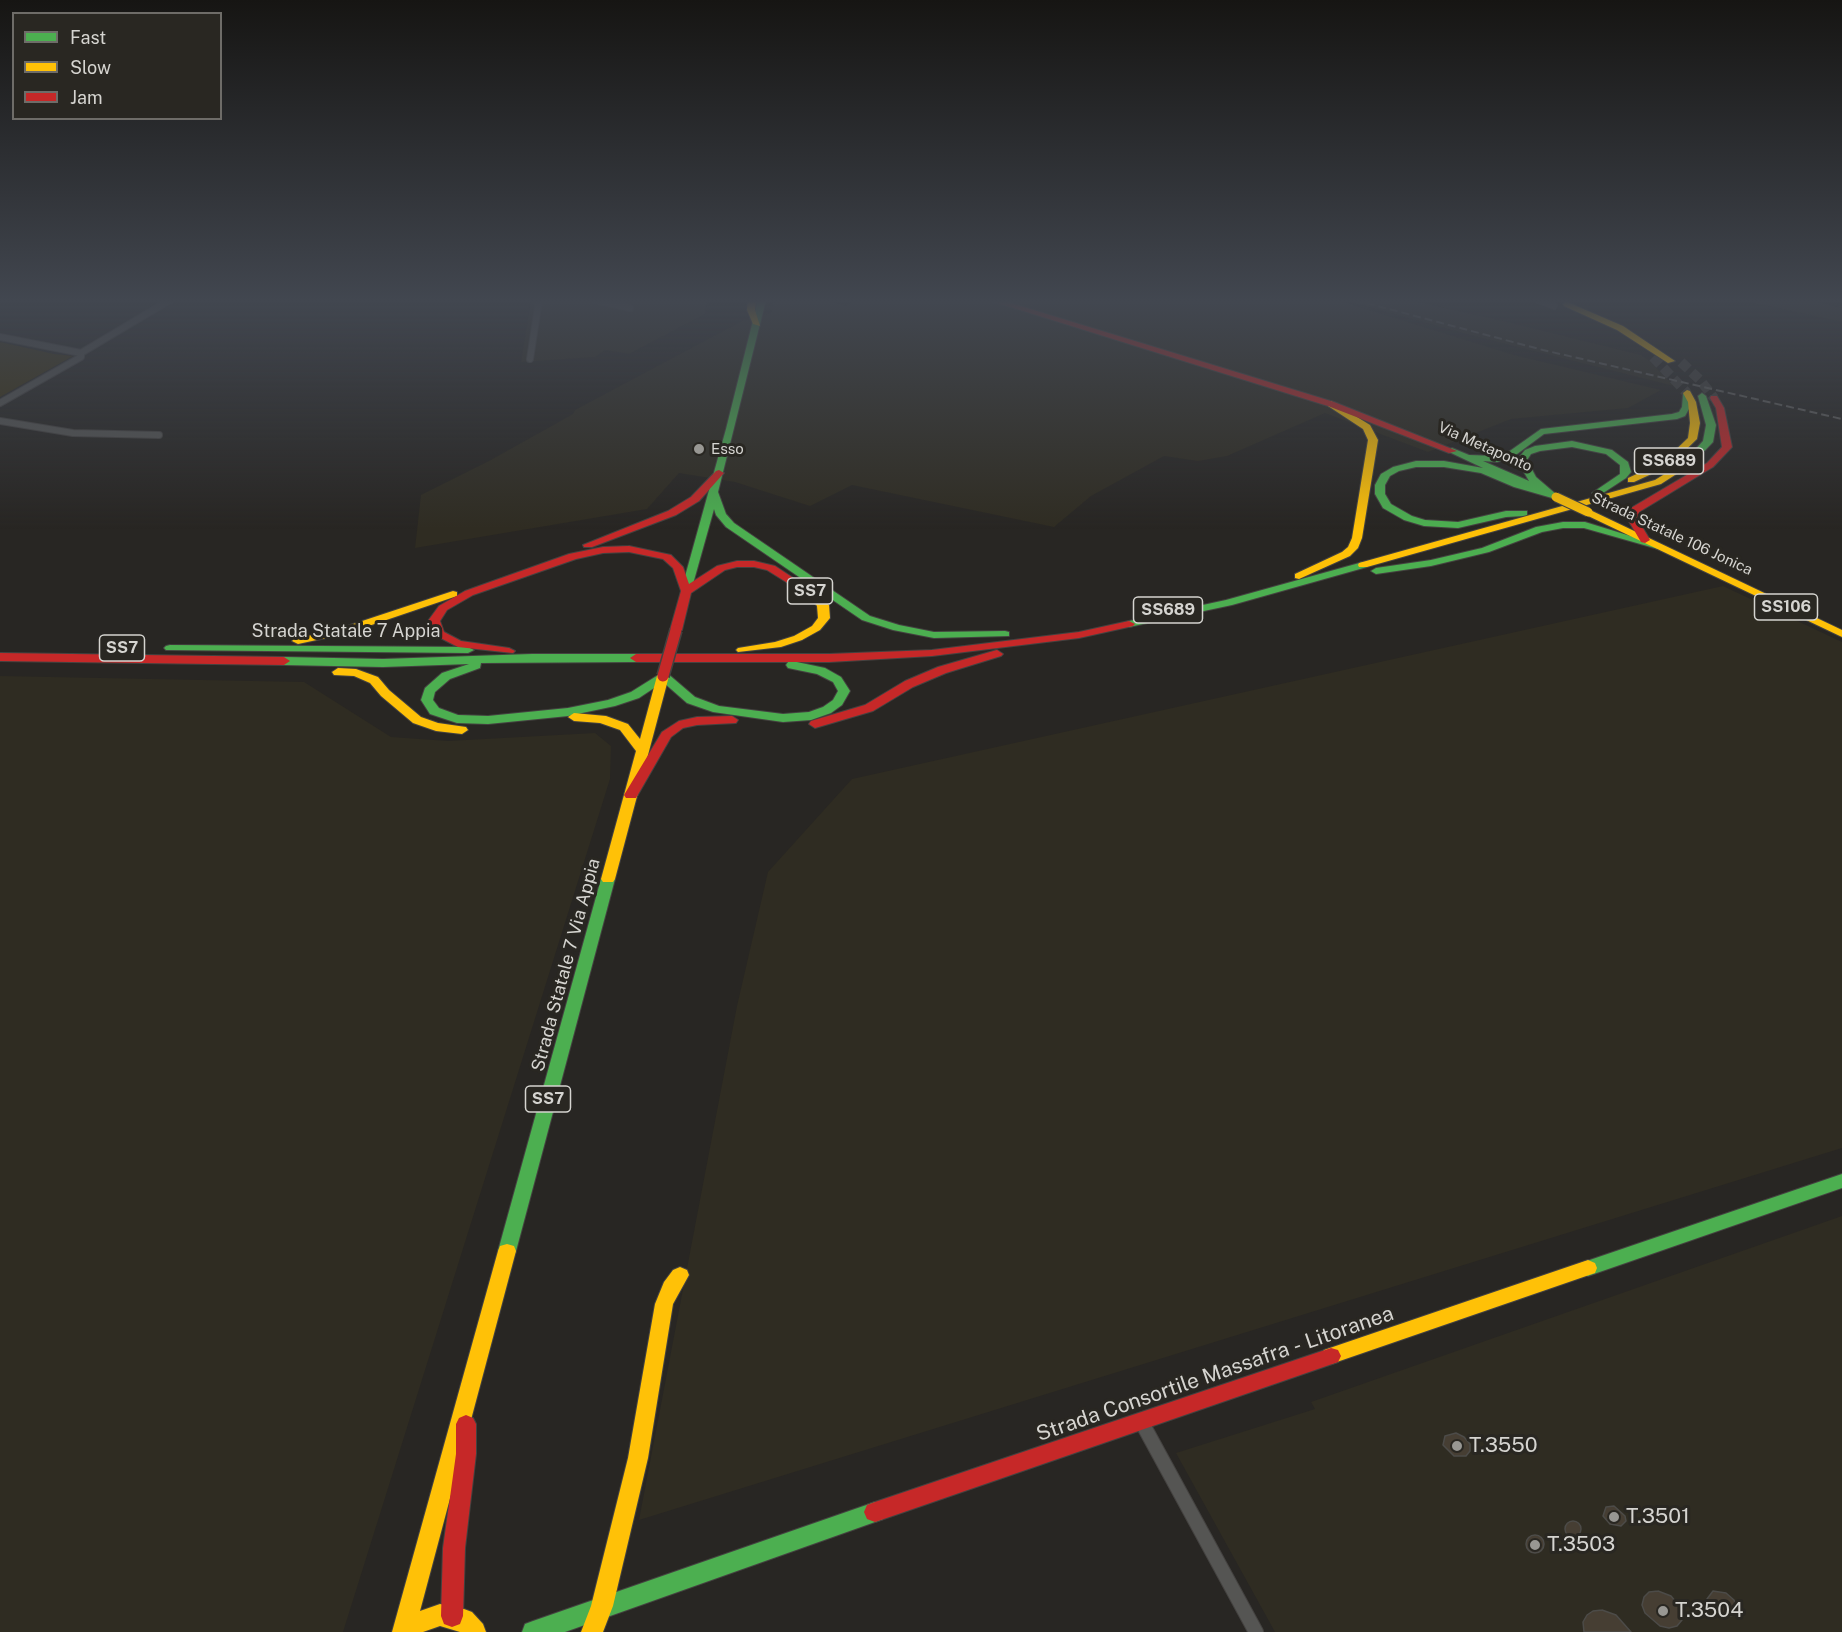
<!DOCTYPE html>
<style>
body{margin:0}
#map{position:relative;width:1842px;height:1632px;overflow:hidden;background:#282623;font-family:"Public Sans",sans-serif}
canvas{display:block}
.legend{position:absolute;left:12px;top:12px;width:210px;height:108px;box-sizing:border-box;background:#292722;border:2px solid #6e6c68;margin:0;padding:8px 10px;list-style:none;font-size:18px;color:#d5d4d0}
.legend li{display:flex;align-items:center;gap:12px;height:30px}
.legend b{width:30px;border:2px solid #6e6c68}
</style>
<div id="map">
<canvas width="1842" height="1632"></canvas>
<ul class="legend">
<li><b style="height:8px;background:#4caf50"></b>Fast</li>
<li><b style="height:8px;background:#ffc107"></b>Slow</li>
<li><b style="height:8px;background:#c62828"></b>Jam</li>
</ul>
</div>
<script>
const ctx = document.querySelector('canvas').getContext('2d');
ctx.lineJoin = 'round';
function fill(path, color) { ctx.fillStyle = color; ctx.fill(path, 'evenodd'); }
const poly = rows => new Path2D(rows.map(r => 'M' + r).join(''));
function trace(path, color, width, dash) { ctx.strokeStyle = color; ctx.lineWidth = width; ctx.lineCap = dash ? 'butt' : 'round'; ctx.setLineDash(dash || []); ctx.stroke(path); }
function label(font, color, halo, rows, align = 'center') {
  ctx.font = font + ' "Public Sans",sans-serif'; ctx.lineWidth = 6; ctx.setLineDash([]); ctx.textBaseline = 'middle'; ctx.strokeStyle = halo; ctx.fillStyle = color; for (const [text, x, y, turn = 0] of rows) {
    ctx.save(); ctx.translate(x, y); ctx.rotate((+turn || 0) * Math.PI / 180); ctx.textAlign = isNaN(turn) ? turn : align; if (halo) ctx.strokeText(text, 0, 0); ctx.fillText(text, 0, 0); ctx.restore();
  }
}
const built = poly([
 [531,300,707,300,705,314,629,354,605,350,595,357,521,362],
 [777,300,824,300,846,306,855,300,1337,300,1514,355,1661,390,1628,408,1511,419,1428,452,1325,413,1227,456,1198,461,1164,456,1091,496,1054,527,852,485,810,506,735,482,679,473,647,509,415,548,421,495,489,461,573,414,575,410,742,321,771,313,773,303],
 [1343,300,1409,300,1499,320,1641,355,1650,361,1674,386,1474,336],
 [1741,300,1807,300,1842,308,1842,322],
 [1723,586,1842,642,1842,1148,639,1520,737,1006,768,872,852,779],
 [0,676,304,682,391,737,448,741,595,733,611,746,610,779,343,1632,0,1632],
 [1842,1216,1842,1632,1275,1632,1176,1453,1315,1409,1311,1402]
]);
const green = poly([
 [0,342,54,354,73,356,0,397]
]);
const building = poly([
 [1456,1433,1464,1437,1470,1444,1470,1451,1466,1456,1454,1456,1443,1445,1445,1436,1456,1433],
 [1614,1506,1625,1516,1626,1521,1621,1526,1610,1524,1603,1516,1606,1507,1614,1506],
 '1565 1529a8 8 0 1 1 16 0a8 8 0 1 1-16 0Z',
 '1526 1544a9 9 0 1 1 18 0a9 9 0 1 1-18 0Z',
 [1658,1591,1671,1596,1681,1608,1682,1620,1677,1626,1669,1628,1660,1626,1645,1613,1642,1605,1644,1597,1649,1592,1658,1591],
 [1713,1591,1726,1593,1734,1600,1737,1608,1735,1615,1722,1617,1710,1608,1707,1599,1713,1591],
 [1602,1610,1616,1615,1631,1632,1584,1632,1583,1622,1587,1615,1593,1611,1602,1610]
]);
const highwayTunnel = poly([
 [1653,357,1687,393],
 [1681,362,1700,380,1714,398]
]);
const streetFar1 = poly([
 [595,300,630,308],
 [1538,300,1554,306],
 [0,337,81,353],
 [530,359,539,300],
 [0,403,81,357,81,353,170,300],
 [0,421,73,433,159,435]
]);
const street = poly([
 [1141,1421,1256,1632]
]);
const fast = poly([
 [758,300,766,300,718,492,726,514,734,523,870,616,899,625,934,632,1005,631,1009,632,1009,636,934,638,893,630,862,620,726,527,716,515,714,509,691,591,690,593,682,593,681,591,726,429,758,300],
 [1687,391,1691,394,1690,407,1685,416,1677,419,1544,434,1513,457,1497,462,1483,461,1529,481,1517,460,1525,450,1535,446,1572,441,1612,450,1628,462,1631,472,1626,478,1600,495,1592,493,1620,474,1620,465,1606,454,1572,447,1540,451,1531,454,1527,460,1536,477,1557,495,1552,498,1514,487,1481,473,1444,467,1416,467,1399,471,1390,476,1385,485,1385,494,1391,504,1412,516,1425,520,1458,522,1506,511,1527,511,1527,515,1523,516,1506,517,1458,528,1424,526,1404,520,1383,508,1375,494,1375,485,1381,474,1393,467,1416,461,1444,461,1483,468,1447,451,1452,448,1469,455,1496,456,1507,453,1541,429,1672,414,1679,412,1682,407,1683,394,1687,391],
 [1702,393,1706,396,1716,425,1713,442,1690,466,1687,467,1682,464,1703,441,1706,425,1698,396,1702,393],
 [1563,522,1585,522,1663,546,1658,549,1584,528,1563,528,1542,532,1489,552,1431,566,1376,574,1371,571,1376,568,1431,560,1482,548,1536,527,1563,522],
 [1363,562,1368,565,1367,567,1232,605,1129,627,1123,624,1129,621,1226,600,1363,562],
 [170,645,468,647,474,650,468,653,166,650,164,648,166,646,170,645],
 [532,654,636,654,642,658,636,662,481,663,480,668,450,679,435,692,433,700,439,708,458,715,488,716,568,708,608,700,631,692,663,672,667,673,695,697,719,706,783,714,809,712,823,707,833,700,838,691,833,682,817,674,788,668,786,665,788,662,792,661,825,668,841,677,850,691,842,705,831,713,811,720,783,722,713,712,687,703,663,682,639,698,615,706,568,716,488,724,457,723,430,714,421,700,425,688,442,673,469,664,383,667,284,665,278,661,284,657,383,659,532,654],
 [608,875,615,879,516,1251,514,1256,507,1258,500,1256,498,1251,601,879,608,875],
 [1842,1174,1842,1188,1588,1276,1581,1273,1579,1268,1581,1263,1842,1174],
 [875,1502,883,1505,886,1512,883,1519,875,1522,565,1632,522,1632,525,1624,533,1621,875,1502]
]);
const slow = poly([
 [748,300,756,300,755,310,760,326,753,324,747,310,748,300],
 [1567,302,1623,326,1675,361,1668,363,1617,330,1564,306,1563,304,1567,302],
 [1687,390,1690,391,1696,402,1700,423,1697,439,1669,466,1634,482,1628,482,1628,478,1663,462,1688,438,1690,423,1688,402,1683,393,1687,390],
 [1331,401,1370,425,1378,440,1362,538,1358,548,1350,556,1299,579,1295,578,1295,574,1342,552,1348,547,1352,538,1368,440,1363,429,1328,406,1328,402,1331,401],
 [1684,462,1692,464,1661,484,1367,567,1359,567,1358,565,1359,563,1655,480,1684,462],
 [1588,509,1842,630,1842,637,1584,514,1584,510,1588,509],
 [811,590,815,591,829,605,830,618,820,630,802,640,781,647,738,652,736,650,738,648,775,642,794,636,812,626,818,618,817,606,806,593,811,590],
 [453,591,457,592,457,596,345,634,298,644,292,641,294,639,338,629,453,591],
 [338,668,356,669,378,677,389,690,421,717,438,723,466,727,468,730,462,734,436,731,413,723,381,696,370,683,354,676,334,675,332,672,338,668],
 [663,672,669,676,615,879,613,882,603,882,601,879,636,751,620,730,600,723,574,721,568,717,574,713,606,716,628,724,640,739,657,676,663,672],
 [507,1244,514,1246,516,1251,420,1611,440,1604,464,1609,472,1612,483,1624,486,1632,460,1632,440,1626,423,1632,392,1632,498,1251,500,1246,507,1244],
 [1588,1260,1595,1263,1597,1268,1595,1273,1331,1364,1324,1362,1321,1356,1324,1350,1588,1260],
 [680,1267,687,1270,689,1275,673,1304,648,1458,613,1606,603,1632,581,1632,591,1606,628,1458,655,1304,664,1282,673,1270,680,1267]
]);
const jam = poly([
 [988,300,1001,300,1334,402,1457,451,1449,453,1328,406,988,300],
 [1711,396,1717,396,1724,408,1732,447,1713,467,1639,512,1637,518,1650,540,1645,543,1641,542,1627,518,1631,508,1707,463,1722,447,1716,408,1710,398,1711,396],
 [719,470,724,473,699,501,676,515,592,547,584,547,583,545,668,511,691,497,716,471,719,470],
 [629,546,671,555,683,567,689,584,717,566,737,561,754,561,775,566,816,593,815,595,807,595,767,570,754,567,737,567,725,570,691,593,682,630,676,633,670,630,681,591,673,568,663,559,629,552,603,553,576,559,473,595,447,610,440,621,444,632,461,641,509,648,515,651,513,653,458,647,433,634,428,621,439,606,465,591,569,554,603,547,629,546],
 [1129,621,1135,624,1133,626,1079,638,932,656,829,662,636,662,630,658,636,654,829,654,932,650,1079,632,1129,621],
 [997,650,1003,654,1001,656,946,673,913,687,873,711,815,728,809,724,811,721,865,705,905,681,938,667,997,650],
 [0,653,284,657,290,661,284,665,0,661,0,653],
 [732,716,738,720,736,723,697,725,683,728,671,737,636,798,626,798,624,795,662,732,679,721,697,717,732,716],
 [1331,1348,1338,1350,1341,1356,1338,1362,875,1522,867,1519,864,1512,867,1505,875,1502,1331,1348],
 [466,1415,473,1418,476,1424,476,1454,465,1548,463,1616,460,1624,452,1627,444,1624,441,1616,443,1548,456,1454,456,1424,459,1418,466,1415]
]);
const rail = poly([
 [1355,300,1543,350,1842,419]
]);
const slowBridge = poly([
 [1556,497,1588,512]
]);
const jamBridge = poly([
 [663,676,676,630]
]);
const markers = [
 [699,449,6,"#989793"],
 [1457,1446,6,"#989793"],
 [1614,1517,6,"#989793"],
 [1535,1545,6,"#989793"],
 [1663,1611,6,"#989793"]
];
const farStreetnames = [
 ["Via Metaponto",1485,447,24],
 ["Strada Statale 106 Jonica",1672,534,25]
];
const farPoinames = [
 ["Esso",711,449]
];
const shields = [
 [1669,461,69],
 [810,591,45],
 [1786,607,63],
 [1168,610,69],
 [122,648,45],
 [548,1099,45]
];
const shieldNames = [
 ["SS689",1669,461],
 ["SS7",810,591],
 ["SS106",1786,607],
 ["SS689",1168,610],
 ["SS7",122,648],
 ["SS7",548,1099]
];
const streetNames = [
 ["Strada Statale 7 Appia",346,631],
 ["Strada Statale 7 Via Appia",566,965,-75]
];
const nearStreetnames = [
 ["Strada Consortile Massafra - Litoranea",1215,1374,-19]
];
const nearPoinames = [
 ["T.3550",1469,1446],
 ["T.3501",1626,1517],
 ["T.3503",1547,1545],
 ["T.3504",1675,1611]
];
fill(built, '#2f2c22');
fill(green, '#3a300f');
fill(building, '#463e33');
trace(building, '#4c4b48', 1.5);
trace(highwayTunnel, '#42403d', 10, [10, 5]);
trace(streetFar1, '#444240', 8);
trace(street, '#444240', 16);
trace(fast, '#444240', 2);
trace(slow, '#444240', 2);
trace(jam, '#444240', 2);
trace(streetFar1, '#555553', 6);
trace(street, '#555553', 14);
fill(fast, '#4caf50');
fill(slow, '#ffc107');
fill(jam, '#c62828');
trace(rail, '#605f5d', 2, [8, 4]);
trace(slowBridge, '#444240', 11, []);
trace(jamBridge, '#444240', 14, []);
trace(slowBridge, '#ffc107', 9);
trace(jamBridge, '#c62828', 11);
const sky = ctx.createLinearGradient(0, 0, 0, 529);
sky.addColorStop(0, '#161513');
sky.addColorStop(0.57, '#424750');
sky.addColorStop(1, '#42475000');
ctx.fillStyle = sky;
ctx.fillRect(0, 0, 1842, 529);
for (const [x, y, r, color] of markers) { const dot = new Path2D(); dot.arc(x, y, r, 0, 2 * Math.PI); ctx.fillStyle = color; ctx.fill(dot); trace(dot, '#292722', 2); }
label('15px', '#d5d4d0', '#292722', farStreetnames);
label('15px', '#d5d4d0', '#292722', farPoinames, 'left');
for (const [x, y, w] of shields) { const box = new Path2D(); box.roundRect(x - w / 2, y - 13, w, 26, 4.5); ctx.fillStyle = '#292722'; ctx.fill(box); trace(box, '#d5d4d0', 1.5); }
label('bold 16px', '#d5d4d0', null, shieldNames);
label('18px', '#d5d4d0', '#292722', streetNames);
label('21px', '#d5d4d0', '#292722', nearStreetnames);
label('21px', '#d5d4d0', '#292722', nearPoinames, 'left');
</script>
